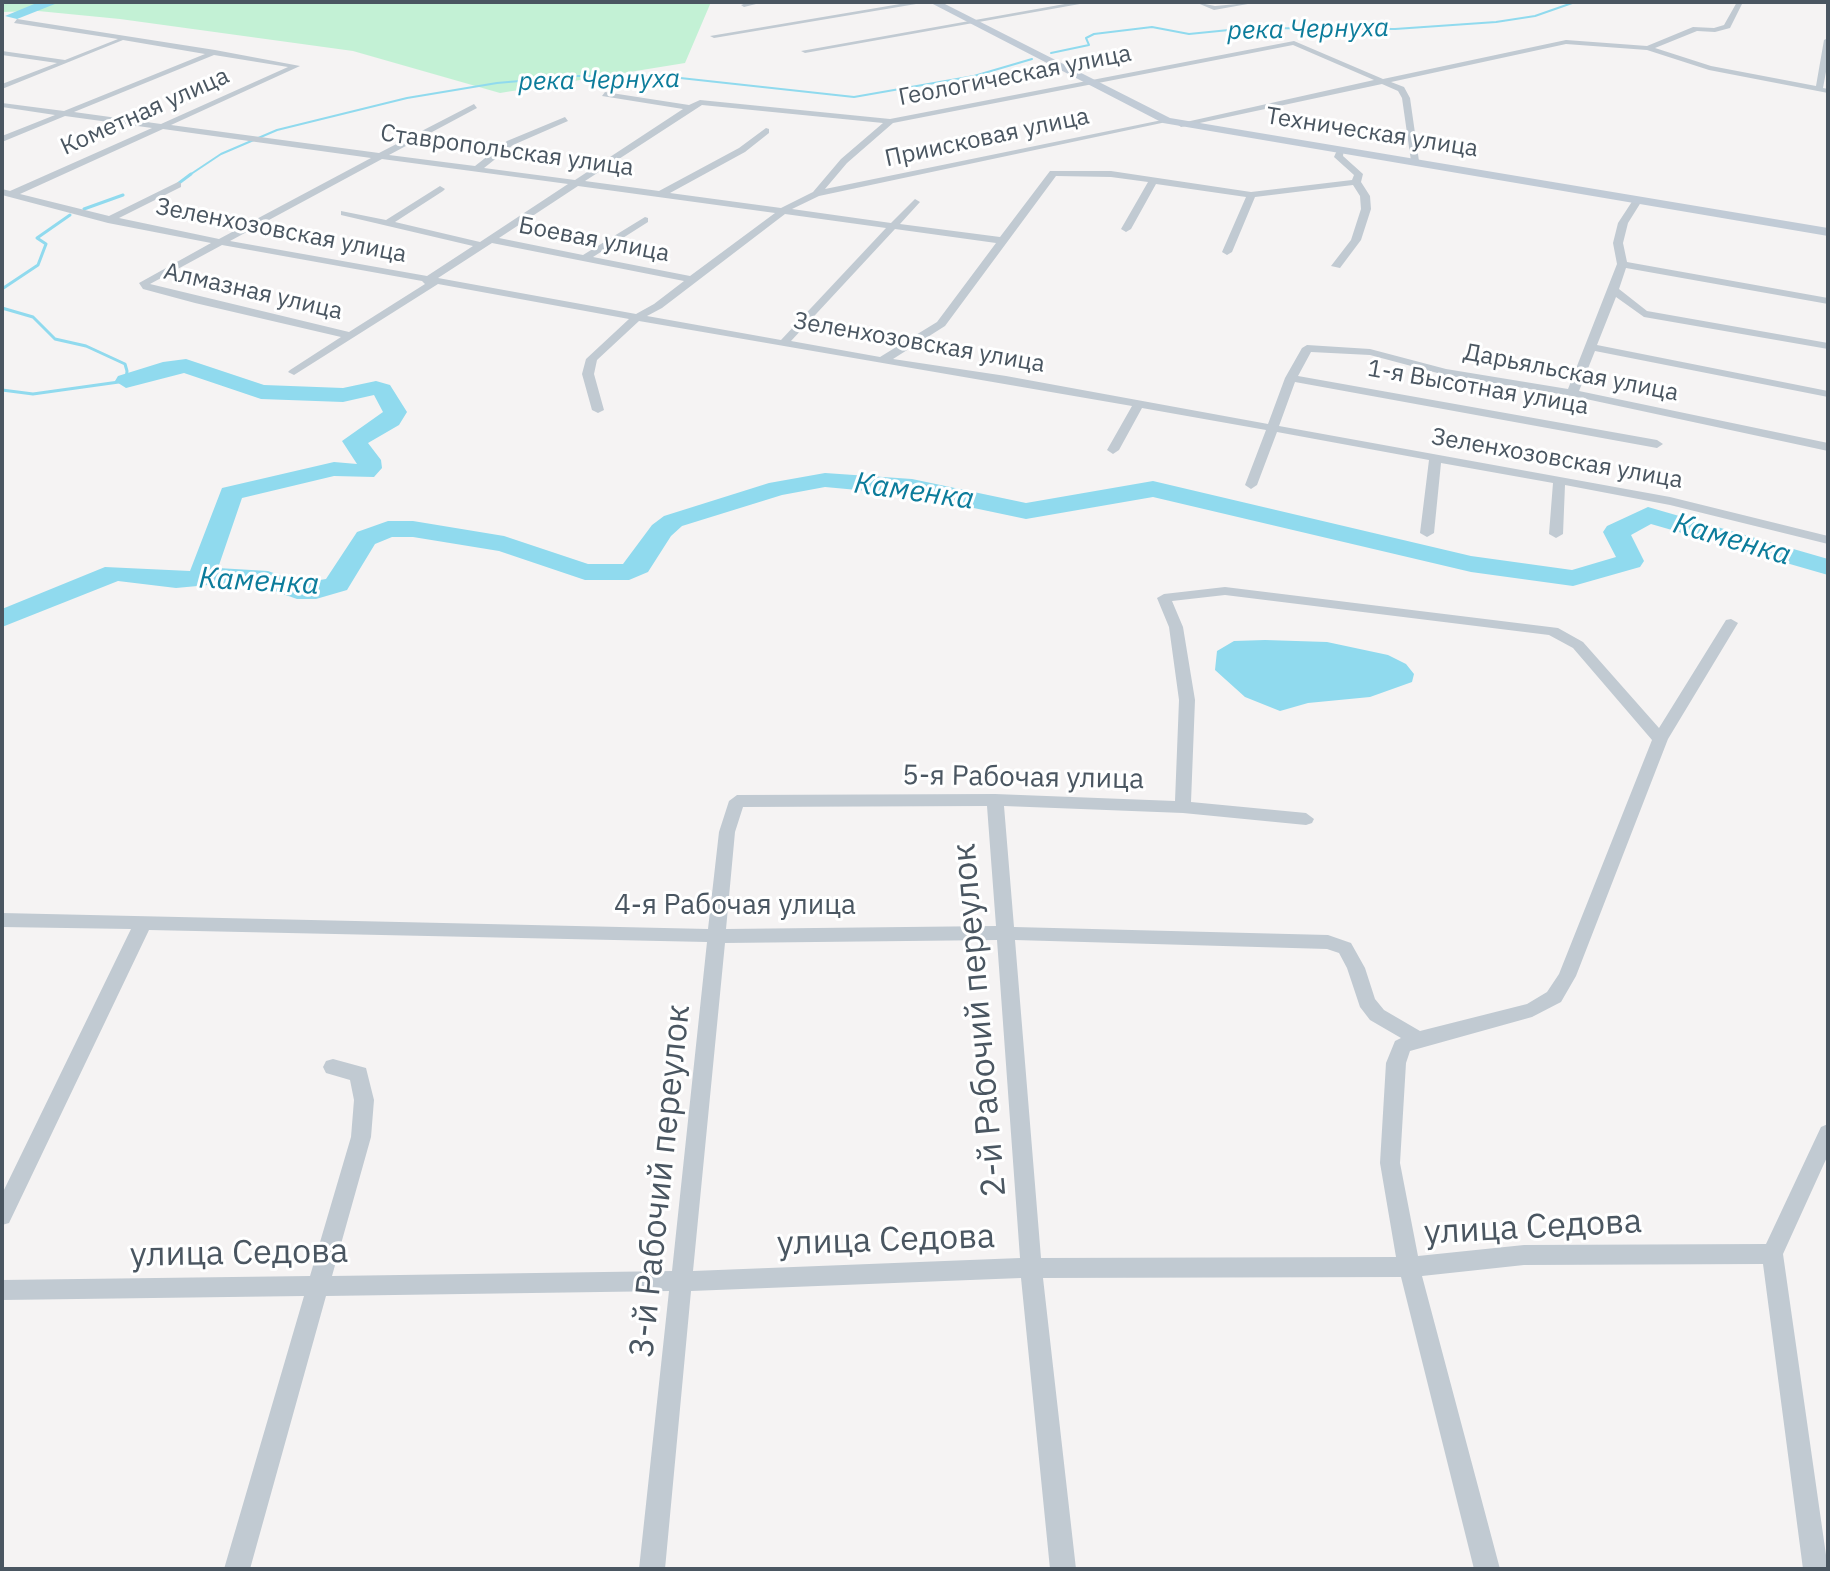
<!DOCTYPE html>
<meta charset="utf-8">
<style>
body{margin:0}
#map{position:relative;width:1830px;height:1571px;overflow:hidden;background:#f5f3f3;font-family:"IBM Plex Sans",sans-serif}
canvas{display:block}
.frame{position:absolute;inset:0;border:4px solid #4a5661;pointer-events:none}
</style>
<div id="map">
<canvas width="1830" height="1571"></canvas>
<div class="frame"></div>
</div>
<script>
const ctx = document.querySelector('canvas').getContext('2d');
ctx.lineJoin = 'round';
function fill(path, color) { ctx.fillStyle = color; ctx.fill(path, 'evenodd'); }
const poly = rows => new Path2D(rows.map(r => 'M' + r).join(''));
function trace(path, color, width, dash) { ctx.strokeStyle = color; ctx.lineWidth = width; ctx.lineCap = dash ? 'butt' : 'round'; ctx.setLineDash(dash || []); ctx.stroke(path); }
function label(font, color, halo, rows, align = 'center') {
  ctx.font = font + ' "IBM Plex Sans",sans-serif'; ctx.lineWidth = 6; ctx.setLineDash([]); ctx.textBaseline = 'middle'; ctx.strokeStyle = halo; ctx.fillStyle = color; for (const [text, x, y, turn = 0] of rows) {
    ctx.save(); ctx.translate(x, y); ctx.rotate((+turn || 0) * Math.PI / 180); ctx.textAlign = isNaN(turn) ? turn : align; if (halo) ctx.strokeText(text, 0, 0); ctx.fillText(text, 0, 0); ctx.restore();
  }
}
const green = poly([
 [2,2,711,2,685,63,500,93,353,51,120,19,38,11,2,12]
]);
const water = poly([
 [1265,640,1327,642,1388,655,1406,664,1414,674,1412,682,1370,697,1308,703,1280,711,1245,697,1215,670,1217,651,1234,641]
]);
const streamFar1 = poly([
 [1051,53,1089,45,1086,38,1094,34,1152,27,1189,34,1249,28,1395,29,1496,22,1535,16,1575,2],
 [188,176,221,154,277,130,407,98,497,83,576,76,662,76,854,97,974,76,1032,59]
]);
const stream = poly([
 [179,183,191,174],
 [84,209,123,195],
 [2,289,38,265,46,244,37,238,70,215],
 [2,308,33,317,55,339,86,346,125,364,127,371,126,381,33,394,2,390]
]);
const river = poly([
 [39,2,60,2,17,19,5,16,39,2],
 [186,359,264,385,343,388,376,381,390,385,407,412,399,425,368,443,381,460,382,468,374,477,334,476,242,498,218,568,268,571,301,583,326,579,357,532,388,521,413,521,504,536,588,564,623,564,652,525,664,516,769,483,825,473,912,479,1026,503,1153,481,1471,556,1572,570,1616,557,1603,532,1607,526,1648,507,1828,559,1828,575,1651,524,1631,535,1644,561,1640,567,1573,586,1471,572,1153,497,1026,519,912,495,825,487,782,495,682,526,671,536,648,572,629,580,585,580,499,551,413,537,392,537,375,544,347,590,316,599,297,599,263,587,230,583,176,588,118,581,2,627,2,609,105,567,190,571,222,488,334,462,357,464,342,441,383,412,374,395,343,402,261,399,184,373,126,388,115,381,118,376,163,362,186,359]
]);
const street = poly([
 [749,2,764,2,744,7,741,5,749,2],
 [912,2,928,2,714,38,710,36,912,2],
 [1076,2,1091,2,805,53,801,51,1076,2],
 [1195,2,1215,6,1259,2,1214,10,1195,2],
 [1737,2,1743,2,1730,28,1715,32,1697,31,1655,48,1711,66,1816,86,1824,40,1828,38,1828,61,1823,88,1828,89,1828,93,1709,70,1647,50,1566,44,1391,82,1404,87,1410,98,1419,161,1415,164,1411,161,1402,98,1398,91,1382,84,1181,127,1177,124,1374,80,1293,45,893,123,847,163,825,189,1167,119,1171,121,819,196,792,209,891,223,915,199,920,202,900,224,1000,237,1050,171,1111,171,1251,192,1352,180,1354,175,1334,157,1338,148,1344,148,1343,156,1363,174,1361,182,1370,196,1371,209,1361,240,1340,268,1331,266,1351,240,1361,209,1360,196,1353,185,1255,197,1232,252,1227,255,1222,252,1246,197,1156,184,1131,229,1126,232,1121,229,1148,182,1111,177,1056,176,945,326,893,359,1006,376,1268,424,1285,378,1302,348,1307,345,1370,349,1446,369,1568,389,1617,264,1613,243,1618,223,1635,197,1641,197,1643,199,1628,223,1623,243,1627,262,1828,298,1828,304,1626,268,1619,289,1647,311,1828,343,1828,349,1644,317,1616,297,1597,345,1828,391,1828,397,1595,351,1579,391,1828,443,1828,451,1572,396,1445,375,1370,355,1311,352,1298,376,1657,440,1663,444,1657,448,1295,382,1279,426,1670,497,1828,536,1828,544,1670,505,1565,485,1563,534,1556,538,1549,534,1553,483,1441,463,1434,533,1427,537,1420,533,1429,460,1277,432,1257,485,1251,489,1245,485,1266,430,1142,408,1119,450,1113,454,1107,450,1132,406,639,321,597,360,594,374,604,410,598,413,592,410,582,374,586,359,629,319,438,284,294,375,288,372,290,370,341,337,195,303,143,289,139,283,211,243,108,223,2,195,2,189,10,191,152,128,65,116,2,142,2,136,55,115,2,107,2,103,64,111,205,54,123,40,2,89,2,84,57,63,2,55,2,51,65,60,118,39,14,23,17,19,215,50,300,66,171,125,379,153,474,104,477,108,389,155,475,166,507,141,565,117,568,121,513,145,484,168,575,180,683,109,602,96,605,92,689,105,700,100,890,119,1294,41,1383,79,1566,40,1647,46,1693,27,1714,28,1724,25,1737,2],
 [214,55,288,67,161,124,74,112,214,55],
 [702,105,883,123,841,159,813,192,781,208,670,193,745,152,769,133,769,129,766,128,739,148,659,191,585,181,702,105],
 [163,129,371,158,219,239,119,218,181,187,181,183,178,182,109,216,20,194,163,129],
 [382,159,568,184,480,242,395,222,443,191,445,189,440,186,386,220,341,211,341,215,473,246,427,276,230,241,382,159],
 [578,186,775,213,690,276,593,257,648,222,648,218,645,217,583,255,499,238,578,186],
 [785,214,886,228,781,340,647,316,662,308,785,214],
 [895,229,996,243,937,322,880,357,791,341,895,229],
 [492,243,684,281,654,304,636,314,438,278,492,243],
 [222,245,422,281,425,284,349,332,150,284,222,245],
 [1225,587,1558,628,1583,642,1659,728,1726,620,1731,619,1738,623,1668,739,1576,976,1561,1002,1532,1017,1410,1051,1406,1063,1400,1163,1418,1256,1524,1245,1766,1244,1821,1127,1828,1124,1828,1155,1783,1254,1828,1569,1803,1569,1763,1264,1524,1265,1422,1276,1500,1569,1474,1569,1401,1277,1043,1278,1076,1569,1050,1569,1021,1278,691,1291,665,1569,639,1569,669,1291,326,1296,250,1569,224,1569,304,1296,2,1300,2,1280,310,1276,351,1137,354,1100,350,1080,326,1073,323,1067,326,1061,333,1059,366,1068,374,1100,371,1137,332,1276,672,1271,707,942,149,930,9,1223,2,1225,2,1194,131,929,2,927,2,913,708,929,719,832,729,801,737,795,995,794,1175,801,1179,700,1169,627,1157,598,1164,594,1225,587],
 [1225,595,1549,635,1573,648,1652,740,1559,974,1547,992,1527,1004,1420,1031,1384,1010,1375,999,1365,968,1351,943,1328,935,1014,927,1004,806,1183,813,1306,825,1312,823,1314,819,1306,813,1191,802,1195,700,1183,627,1172,601,1225,595],
 [987,806,996,926,726,929,735,832,743,807,987,806],
 [997,940,1020,1258,693,1271,725,943,997,940],
 [1015,940,1327,949,1339,953,1347,968,1360,1007,1370,1020,1401,1038,1395,1041,1386,1063,1380,1163,1396,1257,1041,1258,1015,940]
]);
const secondary = poly([
 [929,2,941,2,1170,118,1828,228,1828,236,1163,123,929,2]
]);
const farStreetnames = [
 ["Геологическая улица",1015,76,-11],
 ["Кометная улица",145,112,-24],
 ["Техническая улица",1372,133,9],
 ["Приисковая улица",987,138,-12],
 ["Ставропольская улица",507,151,8],
 ["Зеленхозовская улица",281,231,11],
 ["Боевая улица",594,240,11],
 ["Алмазная улица",253,292,13],
 ["Зеленхозовская улица",919,343,10],
 ["Дарьяльская улица",1571,373,11],
 ["1-я Высотная улица",1478,388,10],
 ["Зеленхозовская улица",1557,459,10]
];
const farWaternames = [
 ["река Чернуха",1308,30,-1],
 ["река Чернуха",599,81,-1]
];
const streetNames = [
 ["5-я Рабочая улица",1023,778,1],
 ["4-я Рабочая улица",735,906]
];
const waterNames = [
 ["Каменка",914,492,8],
 ["Каменка",1732,540,16],
 ["Каменка",259,582,3]
];
const nearStreetnames = [
 ["2-й Рабочий переулок",980,1020,-95],
 ["3-й Рабочий переулок",661,1181,-84],
 ["улица Седова",1533,1228,-3],
 ["улица Седова",886,1241,-2],
 ["улица Седова",239,1254,-1]
];
fill(green, '#c3f1d5');
fill(water, '#90daee');
trace(streamFar1, '#90daee', 2);
trace(stream, '#90daee', 3);
fill(river, '#90daee');
fill(street, '#c1cad2');
fill(secondary, '#c1cbd6');
label('24px', '#4a5661', '#fff', farStreetnames);
label('italic 26px', '#0c7c9b', '#fff', farWaternames);
label('28px', '#4a5661', '#fff', streetNames);
label('italic 30px', '#0c7c9b', '#fff', waterNames);
label('34px', '#4a5661', '#fff', nearStreetnames);
</script>
